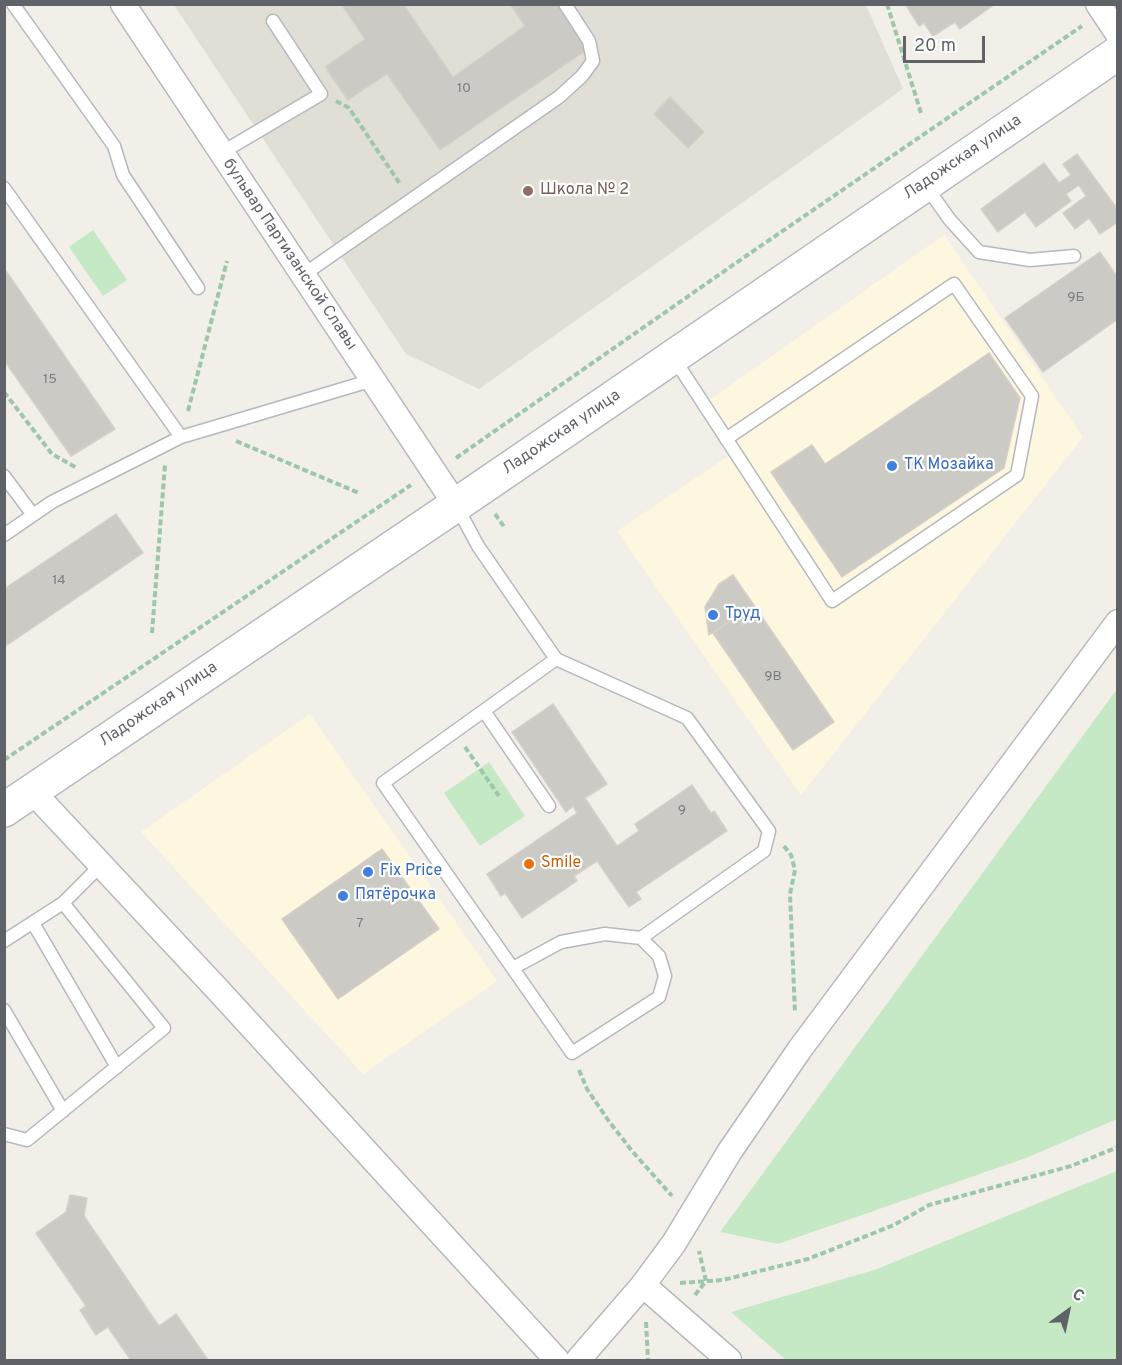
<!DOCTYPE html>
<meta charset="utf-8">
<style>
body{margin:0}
#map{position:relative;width:1122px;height:1365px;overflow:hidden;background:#f1efe8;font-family:Overpass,sans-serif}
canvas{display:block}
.frame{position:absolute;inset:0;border:6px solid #5f6368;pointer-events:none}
.north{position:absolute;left:1038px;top:1281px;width:60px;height:60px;-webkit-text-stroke:4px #fff;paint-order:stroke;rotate:33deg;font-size:16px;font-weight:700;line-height:24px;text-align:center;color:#5f6368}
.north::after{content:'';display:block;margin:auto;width:21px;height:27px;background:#5f6368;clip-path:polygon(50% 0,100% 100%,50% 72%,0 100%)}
.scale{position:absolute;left:903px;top:36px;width:82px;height:27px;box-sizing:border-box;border:3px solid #5f6368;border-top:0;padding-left:8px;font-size:18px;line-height:21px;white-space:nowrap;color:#5f6368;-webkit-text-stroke:4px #fff;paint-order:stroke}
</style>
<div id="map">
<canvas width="1122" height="1365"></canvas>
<div class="frame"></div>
<div class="north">С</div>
<div class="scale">20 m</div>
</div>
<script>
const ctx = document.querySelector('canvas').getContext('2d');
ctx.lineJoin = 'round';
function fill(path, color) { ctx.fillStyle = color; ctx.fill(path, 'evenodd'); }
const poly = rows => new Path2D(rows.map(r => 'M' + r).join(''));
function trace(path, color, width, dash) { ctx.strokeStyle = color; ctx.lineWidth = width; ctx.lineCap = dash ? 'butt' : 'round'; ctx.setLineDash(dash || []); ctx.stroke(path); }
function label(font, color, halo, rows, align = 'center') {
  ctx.font = font + ' Overpass,sans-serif'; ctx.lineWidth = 4.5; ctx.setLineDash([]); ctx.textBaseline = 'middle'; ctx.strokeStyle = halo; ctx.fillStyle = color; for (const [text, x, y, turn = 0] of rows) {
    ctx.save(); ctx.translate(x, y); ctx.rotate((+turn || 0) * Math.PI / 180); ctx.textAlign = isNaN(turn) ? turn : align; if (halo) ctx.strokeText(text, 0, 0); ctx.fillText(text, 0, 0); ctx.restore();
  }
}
const commercial = poly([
 [944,235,1083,437,801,795,617,531,730,455,698,408],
 [310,714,497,981,363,1074,141,832]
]);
const education = poly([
 [174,5,866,5,903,89,479,389,406,354]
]);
const green = poly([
 [93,230,127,280,103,296,69,247],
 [1117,689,1117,1119,1026,1158,778,1244,720,1232],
 [489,762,525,816,480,846,444,793],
 [1117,1171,1117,1360,786,1360,731,1312,877,1269]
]);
const building = poly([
 [341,4,403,4,453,77,525,26,510,4,557,4,588,49,440,150,387,74,348,100,325,67,365,39,341,4],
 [995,4,960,29,955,22,933,36,924,23,919,26,906,5,995,4],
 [670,97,704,132,688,148,654,114,670,97],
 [1077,154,1118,210,1118,222,1100,234,1089,218,1075,229,1063,213,1086,196,1079,185,1066,194,1071,201,1036,227,1025,212,998,232,981,209,1044,163,1059,183,1071,175,1063,164,1077,154],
 [1100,252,1118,278,1118,319,1043,372,1005,318,1100,252],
 [4,268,115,429,71,456,4,360,4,268],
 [989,353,1020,398,1004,468,842,577,771,472,812,445,825,464,989,353],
 [116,514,143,553,4,647,4,589,116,514],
 [733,575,760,614,743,625,737,616,709,635,705,607,719,584,733,575],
 [760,614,834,722,793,750,713,633,737,616,743,625,760,614],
 [553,704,607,784,585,798,617,846,639,831,635,824,692,785,711,813,714,811,727,831,636,892,641,899,629,907,597,861,574,876,577,881,522,918,505,893,501,896,487,874,577,813,573,806,566,812,512,732,553,704],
 [382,849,439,929,338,999,282,919,382,849],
 [70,1195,87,1198,84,1216,159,1326,176,1314,208,1360,128,1360,130,1359,108,1327,96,1335,80,1310,86,1306,36,1233,66,1212,70,1195]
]);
const path = poly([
 [887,4,921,113],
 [336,101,349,108,400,184],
 [4,392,52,454,77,468],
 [188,411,227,261],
 [236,441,359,493],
 [456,458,746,256,1082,26],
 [495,514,505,528],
 [152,633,165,465],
 [465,747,499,796],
 [4,760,411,485],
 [784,846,791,855,795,870,790,894,795,1013],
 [579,1070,587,1089,608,1120,632,1151,672,1196],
 [680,1283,723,1280,808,1259,894,1225,929,1205,1071,1166,1118,1147],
 [695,1295,706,1281,699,1251],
 [646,1322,648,1360]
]);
const lane = poly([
 [13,4,114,146,123,175,198,288],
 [221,153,321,94,273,21],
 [925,185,950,220,979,252,1030,260,1074,256],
 [4,188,181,437,52,502,4,535],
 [303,275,559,97,582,76,593,61,589,41,565,4],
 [673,357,832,601,1017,475,1032,396,954,284,726,439],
 [181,437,373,380],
 [4,476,33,515],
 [456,505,478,546,556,659,687,718,769,831,764,851,641,938],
 [484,711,549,806],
 [33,923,117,1067],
 [4,941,63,903,101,865],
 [513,968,561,942,605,934,641,938,659,956,665,976,659,997,572,1053,383,783,556,659],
 [4,1010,63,1111],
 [4,1134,27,1140,164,1028,63,903]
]);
const street = poly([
 [123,4,456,505],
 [1098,4,1118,34],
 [32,791,218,990,557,1360],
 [643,1285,674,1243,730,1151,800,1049,1118,622],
 [578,1360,643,1285,729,1360]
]);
const secondary = poly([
 [4,810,478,490,1118,53]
]);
const markers = [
 [528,191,6,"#8d6e63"],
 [892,466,6,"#3f7fe0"],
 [713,615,6,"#3f7fe0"],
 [529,864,6,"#e8710a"],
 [368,872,6,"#3f7fe0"],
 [343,896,6,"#3f7fe0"]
];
const numberNames = [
 ["10",464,89],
 ["9Б",1076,298],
 ["15",50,380],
 ["14",59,581],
 ["9В",773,677],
 ["9",682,811],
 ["7",360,924]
];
const streetNames = [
 ["Ладожская улица",963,158,-34],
 ["бульвар Партизанской Славы",289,255,56],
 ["Ладожская улица",562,433,-34],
 ["Ладожская улица",159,705,-34]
];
const educationNames = [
 ["Школа № 2",540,191]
];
const shopNames = [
 ["ТК Мозайка",904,466],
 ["Труд",725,615],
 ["Fix Price",380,872],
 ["Пятёрочка",355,896]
];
const foodNames = [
 ["Smile",541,864]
];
fill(commercial, '#fef7e0');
fill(education, '#e1ded6');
fill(green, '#c5e8c5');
fill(building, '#cccac5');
trace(building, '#d6d1c6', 1.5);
trace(lane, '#b5b8bc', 15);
trace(street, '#b5b8bc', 27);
trace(secondary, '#b6babf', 36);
trace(path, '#9cc7a9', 4, [6, 3]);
trace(lane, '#fff', 12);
trace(street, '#fff', 24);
trace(secondary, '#fff', 33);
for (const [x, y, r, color] of markers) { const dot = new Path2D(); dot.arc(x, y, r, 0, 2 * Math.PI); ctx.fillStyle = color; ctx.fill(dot); trace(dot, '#fff', 2); }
label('14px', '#7a7d7f', null, numberNames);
label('16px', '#5f6368', '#fff', streetNames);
label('16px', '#785e54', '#fff', educationNames, 'left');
label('16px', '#366cbe', '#fff', shopNames, 'left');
label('16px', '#c56008', '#fff', foodNames, 'left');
</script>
